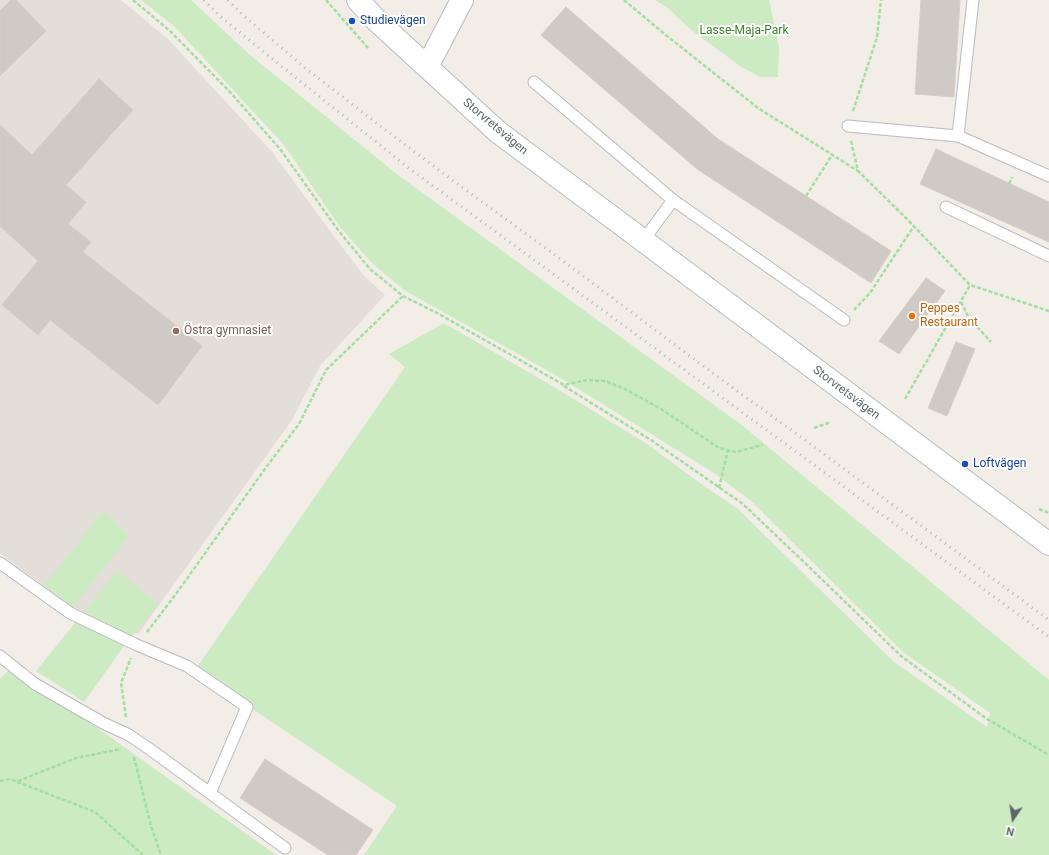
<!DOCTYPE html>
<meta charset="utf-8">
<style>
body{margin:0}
#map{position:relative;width:1049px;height:855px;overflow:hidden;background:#f2ede7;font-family:Roboto,sans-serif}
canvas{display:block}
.north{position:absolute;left:993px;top:799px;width:40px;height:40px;-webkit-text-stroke:3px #fff;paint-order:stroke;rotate:193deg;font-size:11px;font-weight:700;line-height:16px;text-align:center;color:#5e6569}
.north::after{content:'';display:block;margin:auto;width:14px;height:18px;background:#5e6569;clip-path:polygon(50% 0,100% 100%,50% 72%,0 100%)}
</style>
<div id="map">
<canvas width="1049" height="855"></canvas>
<div class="north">N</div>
</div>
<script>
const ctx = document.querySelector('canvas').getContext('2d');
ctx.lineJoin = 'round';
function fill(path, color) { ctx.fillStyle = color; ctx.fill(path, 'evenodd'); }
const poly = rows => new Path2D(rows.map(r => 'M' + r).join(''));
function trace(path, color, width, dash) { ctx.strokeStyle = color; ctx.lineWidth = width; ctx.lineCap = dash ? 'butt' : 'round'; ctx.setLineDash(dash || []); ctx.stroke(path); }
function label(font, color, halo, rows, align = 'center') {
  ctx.font = font + ' Roboto,sans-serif'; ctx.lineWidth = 4; ctx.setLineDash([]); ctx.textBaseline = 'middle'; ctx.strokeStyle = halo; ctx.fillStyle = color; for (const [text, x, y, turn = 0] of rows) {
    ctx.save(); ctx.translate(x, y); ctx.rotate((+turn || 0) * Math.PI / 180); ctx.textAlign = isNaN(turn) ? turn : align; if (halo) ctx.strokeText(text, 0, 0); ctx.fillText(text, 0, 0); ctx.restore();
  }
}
const education = poly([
 [0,0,121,0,168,39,273,153,333,235,364,276,385,295,320,366,292,420,139,633,129,634,73,607,0,554]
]);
const green = poly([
 [141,0,191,0,250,55,398,175,743,426,1049,680,1049,855,364,855,397,806,195,670,405,367,389,354,444,323,559,390,647,444,704,486,738,509,894,662,987,727,990,713,903,652,751,501,714,473,559,377,404,290,373,264,340,227,284,145,175,27],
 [655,0,769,0,779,47,778,77,760,77,740,66,690,29,668,8],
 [104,510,129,536,73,607,44,586],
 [117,571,159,604,124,646,84,702,36,671],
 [8,671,93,725,276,855,0,855,0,679]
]);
const building = poly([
 [11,0,16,0,46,31,0,76,0,11,11,0],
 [921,0,960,0,954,97,915,94,921,0],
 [566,7,718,139,891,251,871,283,697,169,541,35,566,7],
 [99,79,133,110,66,185,86,202,68,224,91,242,83,252,202,346,158,405,50,320,38,335,2,305,38,261,0,226,0,125,32,155,99,79],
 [936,149,1049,202,1049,242,920,184,936,149],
 [926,278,945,291,899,354,879,341,926,278],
 [956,342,975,349,947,416,928,408,956,342],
 [265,759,373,830,356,855,328,855,240,798,265,759]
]);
const path = poly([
 [133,0,170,31,230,92,280,149,338,230,370,269,403,296,437,313,564,385,587,380,605,381,625,389,661,409,719,448,736,452,762,445],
 [326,0,368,48],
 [624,0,662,32,758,108,858,171],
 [853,111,877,37,881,0],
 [851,141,858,171,906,218,970,285,1049,311],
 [1009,184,1012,177],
 [806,196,832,155],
 [961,302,969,318,991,342],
 [854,310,870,293,914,226],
 [564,386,651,440,743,504,806,564,901,656,987,719,1049,755],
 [905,399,970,285],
 [814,428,831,422],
 [719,488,728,450],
 [1039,509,1049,513],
 [147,632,176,594,267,466,299,424,326,370,403,296],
 [126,717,121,683,131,658],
 [134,757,151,826,161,855],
 [0,781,10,779,95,812,143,855],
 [18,781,76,758,121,749]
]);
const service = poly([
 [973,0,958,136,1049,176],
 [534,82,673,200,844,320],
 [848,126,958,136],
 [946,207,1049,256],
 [643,241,673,200],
 [0,563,70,613,137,645,187,666,247,707,210,793],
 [0,656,35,684,103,723,129,735,151,750,285,848]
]);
const minor = poly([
 [358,0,377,21,498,132,1049,544],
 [427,67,462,0]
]);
const rail = poly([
 [204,0,221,17,296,78,410,169,1049,637],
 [228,0,244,16,304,67,388,132,459,185,551,252,726,383,794,432,1049,620]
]);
const markers = [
 [352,21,4,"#1a4fb4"],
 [912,316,4,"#e8710a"],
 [176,331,4,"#8d6e63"],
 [965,464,4,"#1a4fb4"]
];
const transitNames = [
 ["Studievägen",360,21],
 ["Loftvägen",973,464]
];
const parkNames = [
 ["Lasse-Maja-Park",744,31]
];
const streetNames = [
 ["Storvretsvägen",495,127,40],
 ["Storvretsvägen",846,393,37]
];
const foodNames = [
 ["Peppes",920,309],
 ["Restaurant",920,323]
];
const educationNames = [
 ["Östra gymnasiet",184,331]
];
fill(education, '#e4ded8');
fill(green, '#ccebc2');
fill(building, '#cfcac6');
trace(building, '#d7cdc4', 1);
trace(service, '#b7bbbf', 13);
trace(minor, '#b7bbbf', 24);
trace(path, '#a3dfa4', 2.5, [4, 2]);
trace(service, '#fff', 11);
trace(minor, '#fff', 22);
trace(rail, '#b6b7b8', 3, [1, 5]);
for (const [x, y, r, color] of markers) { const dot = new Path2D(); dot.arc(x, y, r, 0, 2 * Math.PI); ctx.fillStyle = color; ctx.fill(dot); trace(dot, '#fff', 1.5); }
label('12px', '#164399', '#fff', transitNames, 'left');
label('12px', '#3c822b', '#fff', parkNames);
label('12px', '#5e6569', '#fff', streetNames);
label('12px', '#c56008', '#fff', foodNames, 'left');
label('12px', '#785e54', '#fff', educationNames, 'left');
</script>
